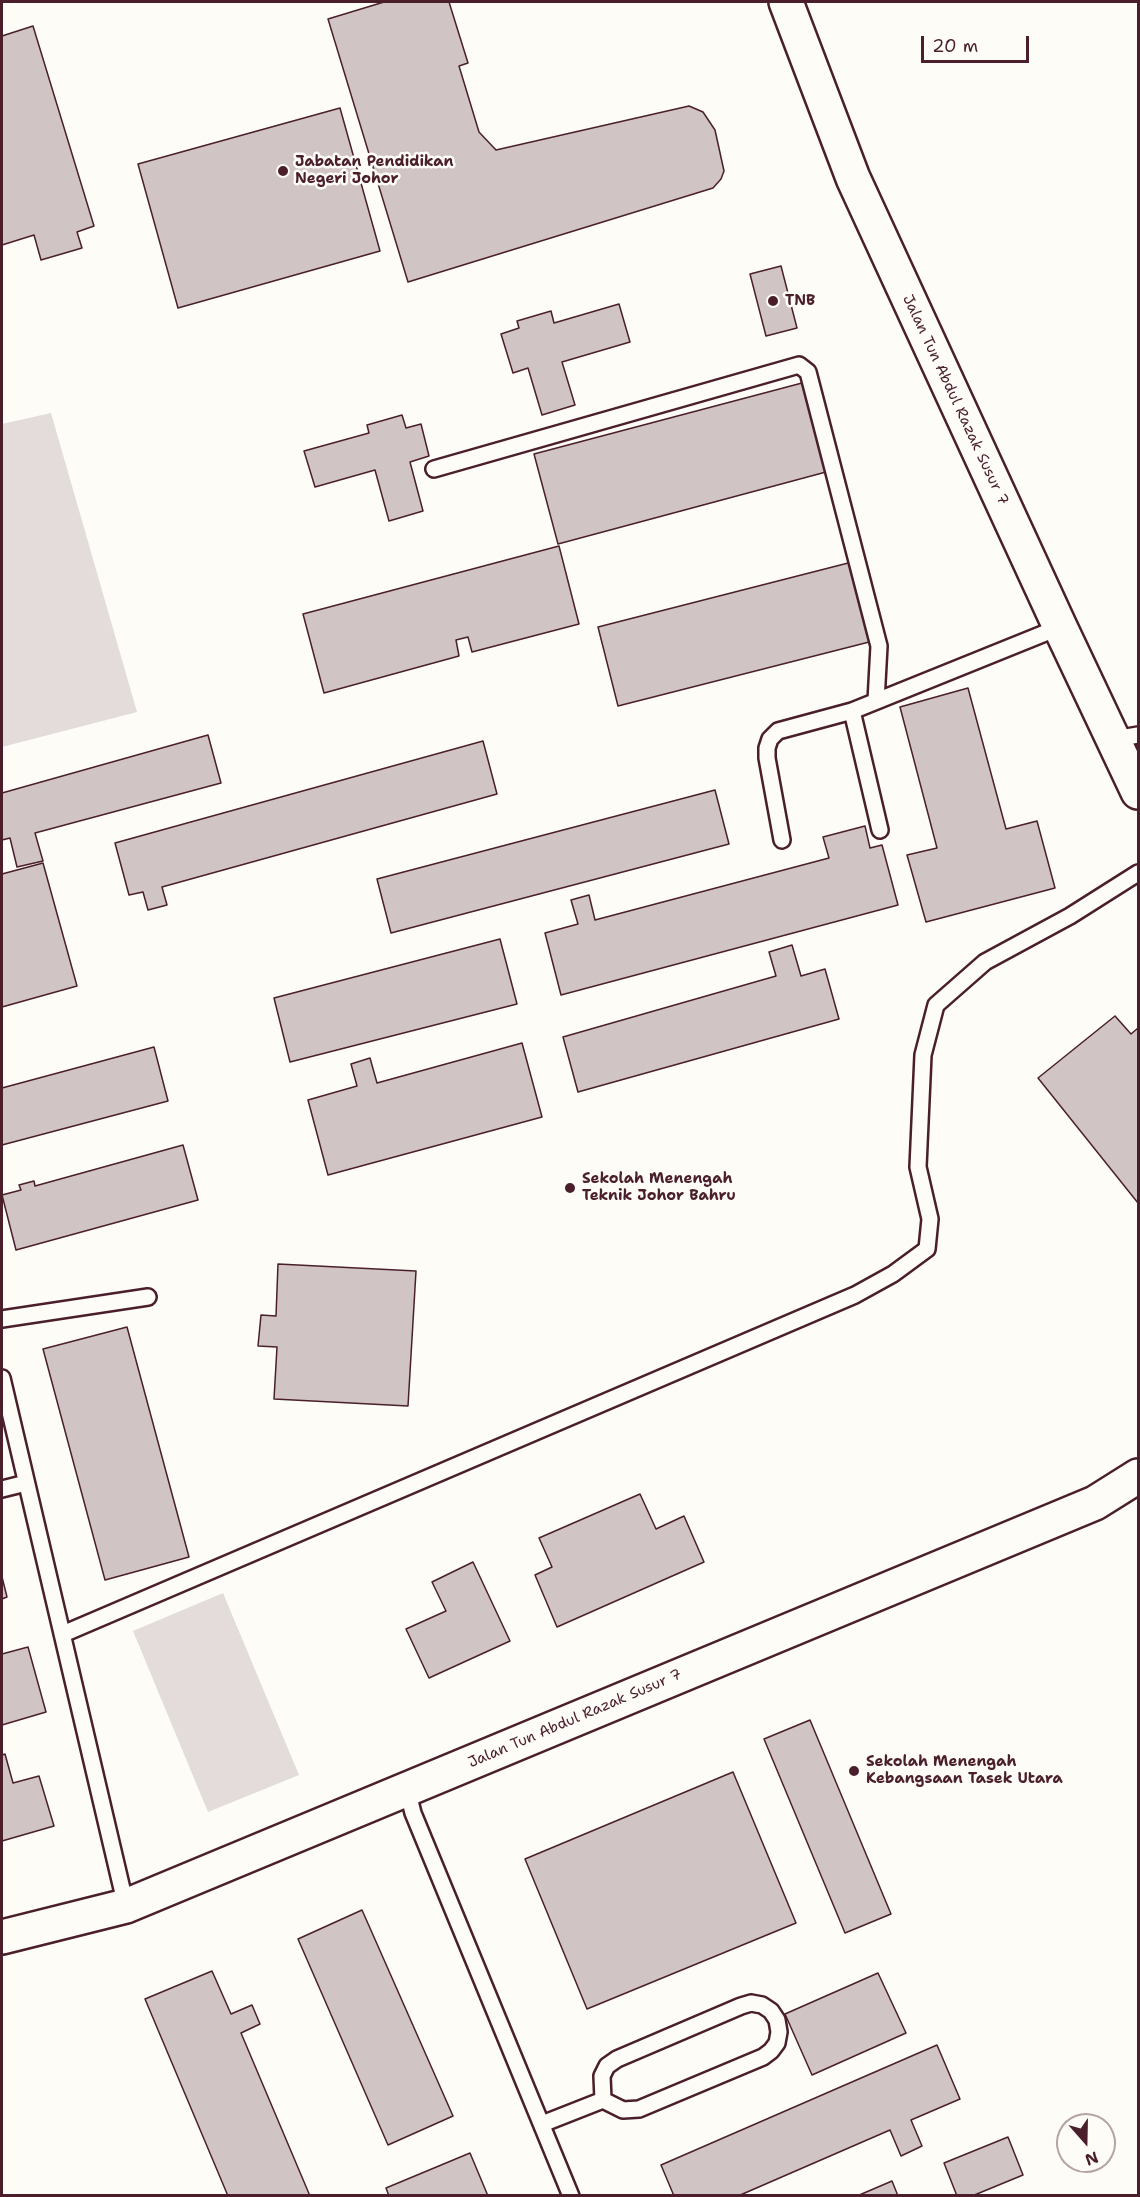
<!DOCTYPE html>
<style>
body{margin:0}
#map{position:relative;width:1140px;height:2197px;overflow:hidden;background:#fdfcf7;font-family:"Shantell Sans",sans-serif}
canvas{display:block}
.frame{position:absolute;inset:0;border:3px solid #4a1f2b;pointer-events:none}
.north{position:absolute;left:1056px;top:2113px;width:60px;height:60px;box-sizing:border-box;background:#fdfcf7;border:2px solid #b5a4a5;border-radius:50%;rotate:160deg;font-size:16px;font-weight:700;line-height:24px;text-align:center;color:#4a1f2b}
.north::after{content:'';display:block;margin:auto;width:21px;height:27px;background:#4a1f2b;clip-path:polygon(50% 0,100% 100%,50% 72%,0 100%)}
.scale{position:absolute;left:921px;top:36px;width:108px;height:27px;box-sizing:border-box;border:3px solid #4a1f2b;border-top:0;padding-left:8px;font-size:18px;line-height:21px;white-space:nowrap;color:#4a1f2b;-webkit-text-stroke:4px #fdfcf7;paint-order:stroke}
</style>
<div id="map">
<canvas width="1140" height="2197"></canvas>
<div class="frame"></div>
<div class="north">N</div>
<div class="scale">20 m</div>
</div>
<script>
const ctx = document.querySelector('canvas').getContext('2d');
ctx.lineJoin = 'round';
function fill(path, color) { ctx.fillStyle = color; ctx.fill(path, 'evenodd'); }
const poly = rows => new Path2D(rows.map(r => 'M' + r).join(''));
function trace(path, color, width, dash) { ctx.strokeStyle = color; ctx.lineWidth = width; ctx.lineCap = dash ? 'butt' : 'round'; ctx.setLineDash(dash || []); ctx.stroke(path); }
function label(font, color, halo, rows, align = 'center') {
  ctx.font = font + ' "Shantell Sans",sans-serif'; ctx.lineWidth = 5; ctx.setLineDash([]); ctx.textBaseline = 'middle'; ctx.strokeStyle = halo; ctx.fillStyle = color; for (const [text, x, y, turn = 0] of rows) {
    ctx.save(); ctx.translate(x, y); ctx.rotate((+turn || 0) * Math.PI / 180); ctx.textAlign = isNaN(turn) ? turn : align; if (halo) ctx.strokeText(text, 0, 0); ctx.fillText(text, 0, 0); ctx.restore();
  }
}
const green = poly([
 [51,413,137,712,2,747,2,424],
 [223,1593,299,1775,208,1812,133,1631]
]);
const building = poly([
 [384,2,449,2,468,63,459,66,479,132,496,150,689,106,703,112,715,130,724,171,721,179,713,188,408,282,328,19,384,2],
 [33,26,94,226,77,232,82,248,41,260,34,235,2,245,2,36,33,26],
 [340,108,380,251,178,308,138,164,340,108],
 [781,266,797,328,766,336,750,274,781,266],
 [619,304,630,342,562,362,575,405,542,415,528,368,513,373,501,334,519,328,517,321,551,311,554,323,619,304],
 [802,383,826,472,558,544,534,454,802,383],
 [402,415,406,428,421,424,429,456,410,462,423,511,389,521,375,470,315,487,304,451,369,433,367,425,402,415],
 [559,546,579,624,472,652,468,637,456,640,459,656,324,693,303,614,559,546],
 [856,561,877,640,618,706,598,627,856,561],
 [968,688,1006,829,1037,821,1055,888,926,922,907,855,937,848,900,707,968,688],
 [208,735,221,783,35,833,43,861,17,867,10,838,2,840,2,793,208,735],
 [483,741,497,794,162,887,167,905,148,910,143,892,129,895,115,843,483,741],
 [715,790,729,844,391,933,377,879,715,790],
 [865,826,870,848,882,845,898,905,561,995,545,933,578,924,571,900,589,895,595,920,829,858,823,837,865,826],
 [43,863,77,986,2,1007,2,874,43,863],
 [500,939,517,1004,290,1062,274,998,500,939],
 [792,945,801,976,825,969,839,1019,578,1092,563,1037,776,976,769,952,792,945],
 [1115,1016,1131,1034,1138,1028,1138,1203,1038,1078,1115,1016],
 [522,1043,542,1117,328,1175,308,1100,357,1086,351,1064,370,1058,377,1083,522,1043],
 [154,1047,168,1101,2,1145,2,1088,154,1047],
 [183,1145,198,1200,16,1250,2,1195,21,1190,19,1185,34,1181,35,1186,183,1145],
 [278,1264,416,1271,408,1406,274,1399,277,1347,258,1346,261,1315,276,1316,278,1264],
 [127,1327,189,1557,105,1580,43,1349,127,1327],
 [640,1494,656,1529,684,1516,704,1562,557,1627,535,1575,552,1567,539,1538,640,1494],
 [473,1562,510,1641,429,1678,406,1629,446,1611,432,1582,473,1562],
 [2,1577,7,1597,2,1599,2,1577],
 [28,1647,46,1712,2,1725,2,1654,28,1647],
 [810,1720,891,1914,845,1933,764,1739,810,1720],
 [5,1754,13,1783,39,1776,54,1826,2,1841,2,1755,5,1754],
 [733,1772,796,1923,587,2009,525,1859,733,1772],
 [362,1910,453,2116,388,2145,298,1939,362,1910],
 [212,1971,231,2014,252,2005,260,2024,241,2033,310,2196,228,2196,145,1999,212,1971],
 [878,1973,906,2033,812,2075,785,2014,878,1973],
 [937,2045,960,2099,911,2120,922,2146,901,2156,890,2130,738,2196,674,2196,661,2165,937,2045],
 [1008,2137,1023,2175,972,2196,957,2196,944,2163,1008,2137],
 [470,2153,488,2196,389,2196,386,2188,470,2153],
 [892,2181,898,2196,857,2196,892,2181]
]);
const service = poly([
 [434,469,799,365,808,372,879,646,876,701],
 [852,711,880,830],
 [1114,739,1138,735],
 [782,840,767,758,767,748,770,739,778,731,852,711,1060,627],
 [2,1319,148,1297],
 [2,1378,126,1906],
 [2,1489,26,1483],
 [63,1634,855,1295,893,1274,927,1249,930,1219,918,1167,923,1055,936,1005,985,962,1070,916,1138,873],
 [407,1789,413,1813,571,2196],
 [751,2003,762,2005,771,2011,777,2020,779,2032,777,2043,771,2051,763,2057,639,2109,623,2110,603,2100,602,2076,607,2066,617,2059,741,2006,751,2003],
 [542,2124,603,2100]
]);
const tertiary = poly([
 [786,2,853,178,1060,627,1138,792],
 [2,1937,126,1906,1095,1503,1138,1476]
]);
const markers = [
 [283,171,6,"#4a1f2b"],
 [773,301,6,"#4a1f2b"],
 [570,1188,6,"#4a1f2b"],
 [854,1771,6,"#4a1f2b"]
];
const poiNames = [
 ["Jabatan Pendidikan",295,162],
 ["Negeri Johor",295,179],
 ["TNB",785,301],
 ["Sekolah Menengah",582,1179],
 ["Teknik Johor Bahru",582,1196],
 ["Sekolah Menengah",866,1762],
 ["Kebangsaan Tasek Utara",866,1779]
];
const streetNames = [
 ["Jalan Tun Abdul Razak Susur 7",955,400,65],
 ["Jalan Tun Abdul Razak Susur 7",575,1719,-23]
];
fill(green, '#e3dcda');
fill(building, '#d0c5c4');
trace(building, '#4a1f2b', 1.5);
trace(service, '#4a1f2b', 20);
trace(tertiary, '#4a1f2b', 38);
trace(service, '#fdfcf7', 15);
trace(tertiary, '#fdfcf7', 33);
for (const [x, y, r, color] of markers) { const dot = new Path2D(); dot.arc(x, y, r, 0, 2 * Math.PI); ctx.fillStyle = color; ctx.fill(dot); trace(dot, '#fdfcf7', 2); }
label('bold 15px', '#4a1f2b', '#fdfcf7', poiNames, 'left');
label('15px', '#4a1f2b', '#fdfcf7', streetNames);
</script>
